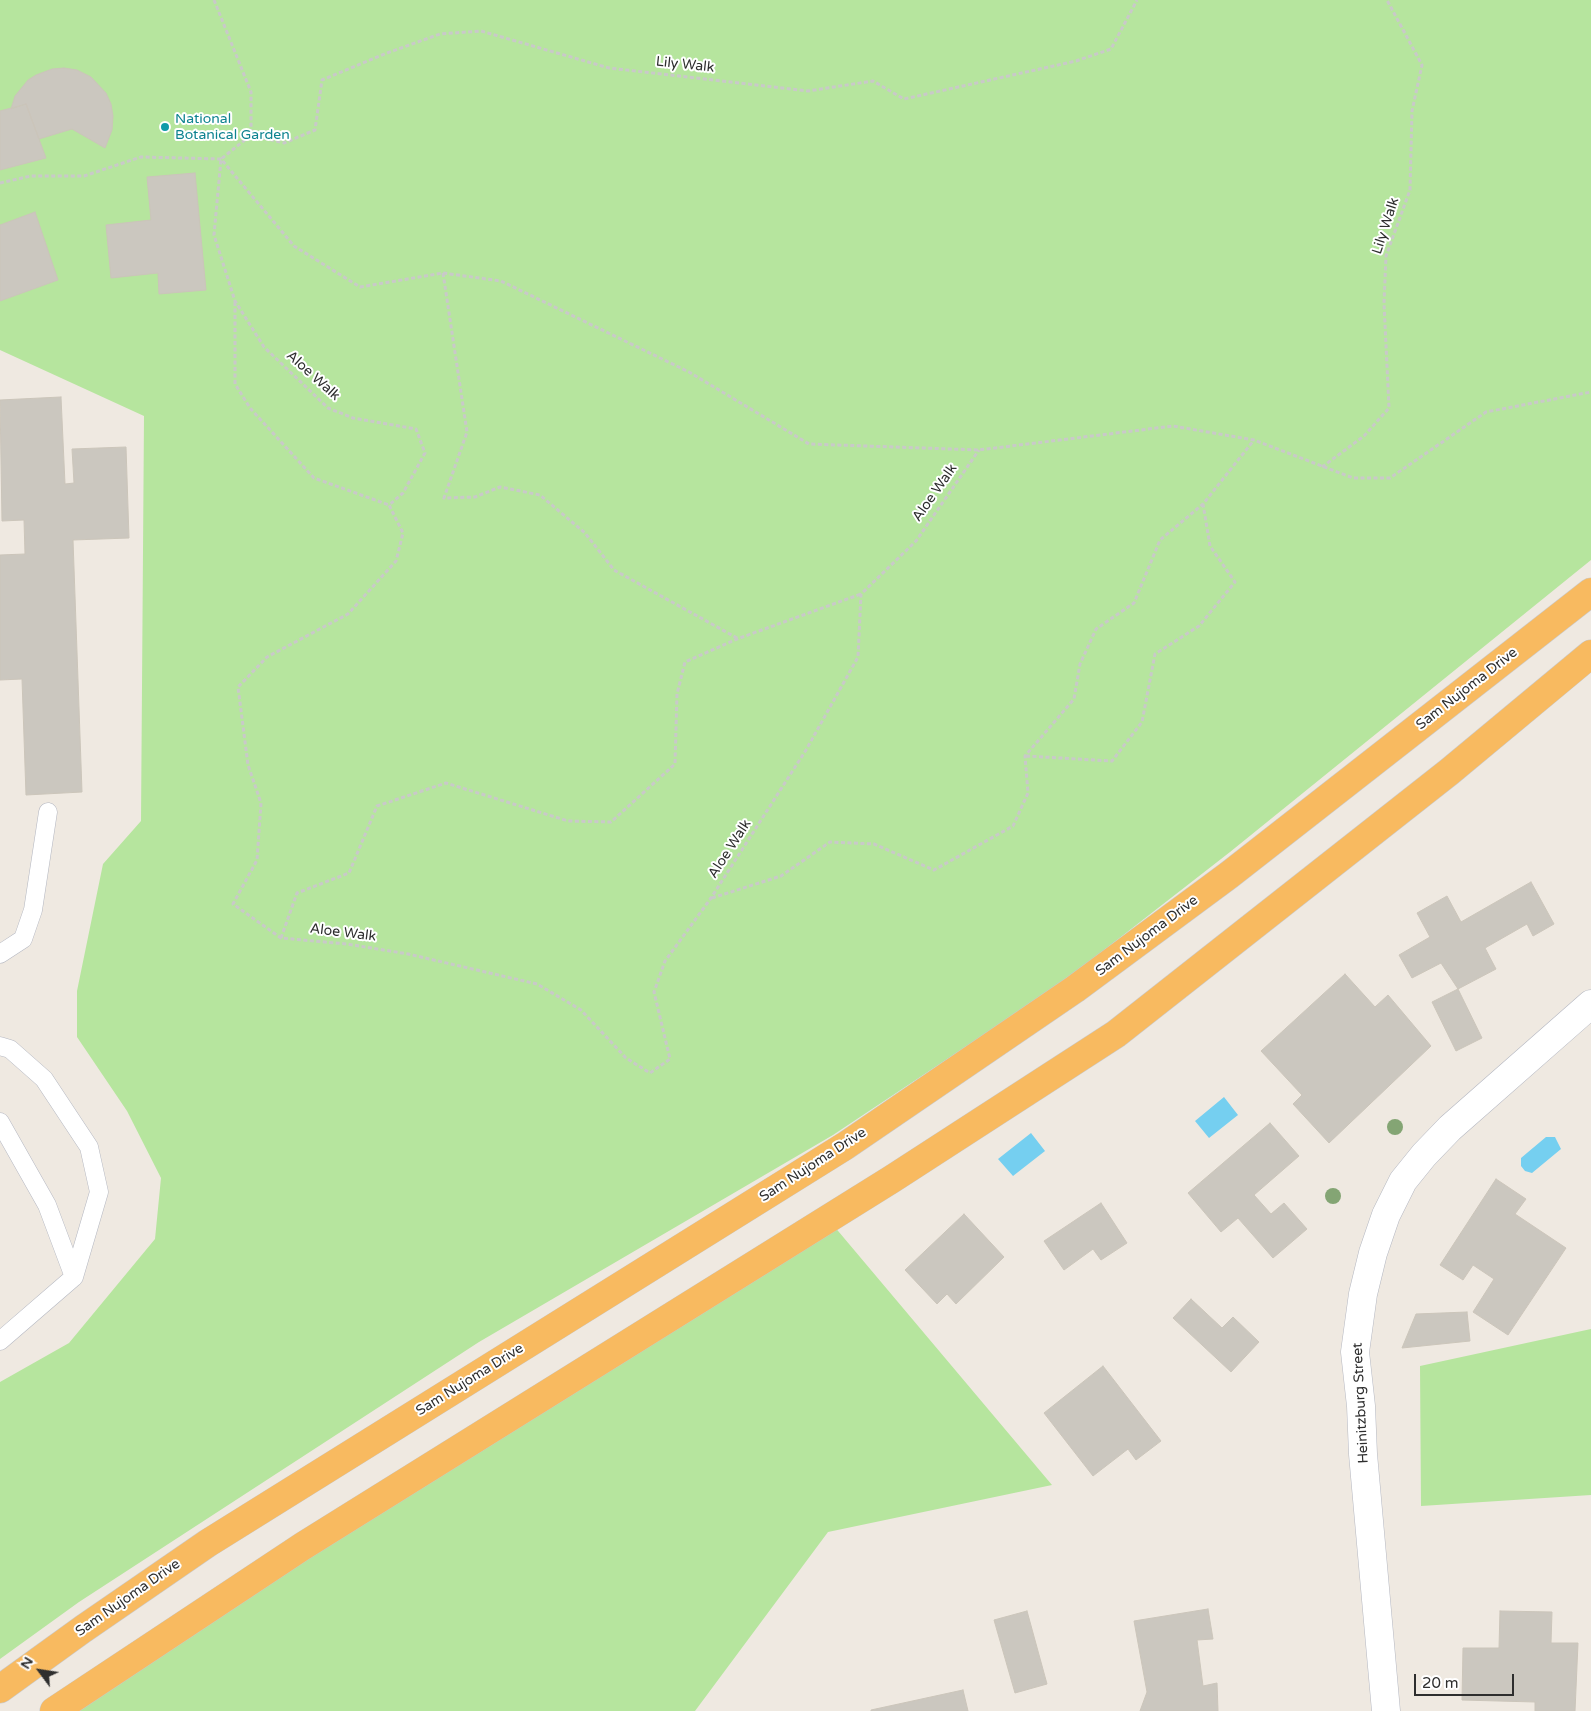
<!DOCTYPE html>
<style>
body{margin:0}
#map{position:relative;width:1591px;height:1711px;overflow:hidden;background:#efe9e1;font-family:"Varela Round",sans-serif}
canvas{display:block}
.north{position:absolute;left:15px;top:1646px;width:50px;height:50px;-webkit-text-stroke:4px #fff;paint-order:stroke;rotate:301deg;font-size:14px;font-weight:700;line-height:20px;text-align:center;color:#2e2e2e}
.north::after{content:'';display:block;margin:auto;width:18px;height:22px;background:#2e2e2e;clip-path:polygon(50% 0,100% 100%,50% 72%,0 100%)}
.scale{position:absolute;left:1414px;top:1674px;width:100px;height:22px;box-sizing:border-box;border:2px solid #2e2e2e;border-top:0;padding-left:6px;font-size:15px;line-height:18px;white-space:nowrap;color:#2e2e2e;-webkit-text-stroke:4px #fff;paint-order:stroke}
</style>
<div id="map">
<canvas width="1591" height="1711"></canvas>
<div class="north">N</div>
<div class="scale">20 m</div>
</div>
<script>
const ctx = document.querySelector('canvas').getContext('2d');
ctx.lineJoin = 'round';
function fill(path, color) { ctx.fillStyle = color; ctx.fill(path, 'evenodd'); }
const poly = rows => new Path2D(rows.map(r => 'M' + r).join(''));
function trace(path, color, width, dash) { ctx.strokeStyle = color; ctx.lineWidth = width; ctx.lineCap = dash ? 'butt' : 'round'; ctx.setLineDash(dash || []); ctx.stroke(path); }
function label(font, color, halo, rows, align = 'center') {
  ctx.font = font + ' "Varela Round",sans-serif'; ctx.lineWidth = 4; ctx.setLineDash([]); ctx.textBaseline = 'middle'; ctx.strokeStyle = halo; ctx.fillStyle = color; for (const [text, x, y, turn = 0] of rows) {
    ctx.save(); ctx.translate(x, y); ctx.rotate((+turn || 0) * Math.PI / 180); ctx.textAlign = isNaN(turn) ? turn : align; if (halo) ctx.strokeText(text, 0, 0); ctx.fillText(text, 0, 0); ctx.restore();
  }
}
const green = poly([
 [0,0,1591,0,1591,560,1230,852,1063,982,833,1135,479,1342,79,1602,0,1659,0,1382,69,1343,155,1239,161,1178,127,1111,77,1037,77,991,103,864,141,821,144,416,0,350],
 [828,1219,1052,1485,828,1532,695,1711,54,1711],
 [1591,1329,1591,1495,1421,1506,1420,1366]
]);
const water = poly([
 [1224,1097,1238,1115,1209,1138,1195,1121],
 [1031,1133,1045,1151,1013,1176,998,1159],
 [1546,1137,1555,1137,1561,1149,1532,1173,1525,1171,1521,1166,1521,1158]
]);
const building = poly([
 [64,68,77,70,91,77,106,93,111,104,113,116,112,130,105,148,72,129,39,139,26,104,11,109,15,96,28,80,36,75,52,69,64,68],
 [26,104,46,158,0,170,0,111,26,104],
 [195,173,206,290,159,294,158,273,111,278,106,225,151,220,147,177,195,173],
 [35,212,58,280,0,301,0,225,35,212],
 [61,397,65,484,74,483,72,449,126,447,129,538,73,540,82,792,26,795,22,679,0,680,0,555,25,554,24,520,2,521,0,400,61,397],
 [1531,882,1554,924,1533,936,1527,924,1485,948,1496,969,1458,989,1441,963,1412,978,1399,955,1430,937,1417,913,1447,896,1461,922,1531,882],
 [1345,974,1375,1007,1388,995,1431,1046,1329,1143,1293,1104,1302,1095,1261,1051,1345,974],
 [1458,989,1482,1038,1456,1051,1432,1002,1458,989],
 [1270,1123,1299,1156,1254,1195,1271,1214,1284,1203,1307,1229,1273,1258,1238,1218,1221,1232,1188,1193,1270,1123],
 [1496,1179,1526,1199,1515,1214,1566,1248,1508,1335,1473,1312,1494,1279,1473,1265,1463,1280,1440,1265,1496,1179],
 [1101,1203,1127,1243,1101,1260,1093,1249,1064,1270,1044,1241,1101,1203],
 [964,1214,1004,1257,956,1304,947,1294,937,1304,905,1270,964,1214],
 [1191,1299,1222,1328,1233,1317,1259,1342,1231,1372,1173,1318,1191,1299],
 [1467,1312,1470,1341,1402,1348,1416,1314,1467,1312],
 [1103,1366,1161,1441,1136,1460,1128,1449,1093,1476,1044,1413,1103,1366],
 [1208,1609,1213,1639,1197,1640,1203,1686,1217,1683,1218,1711,1140,1711,1147,1692,1134,1621,1208,1609],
 [1027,1611,1047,1684,1015,1693,994,1620,1027,1611],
 [1500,1611,1552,1612,1551,1643,1578,1643,1575,1711,1535,1711,1535,1702,1462,1700,1463,1648,1499,1648,1500,1611],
 [963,1690,968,1711,871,1711,871,1710,963,1690]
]);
const path = poly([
 [214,0,251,92,251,135,221,159,214,235,235,301,264,347,328,408,353,418,416,429,425,453,403,493,389,505,403,533,396,561,348,614,267,657,238,687,248,765,261,803,257,860,233,904,281,938,347,944,408,954,537,984,581,1010,626,1058,650,1073,670,1059,654,992,665,961,711,898,806,750,858,657,861,594,916,541,979,450],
 [251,135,284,143,315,130,322,80,387,53,440,34,481,31,609,68,808,91,873,81,904,99,1076,61,1111,49,1137,0],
 [0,183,31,176,84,176,141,157,221,159,294,246,360,287,443,273,501,281,689,372,809,444,979,450,1173,426,1254,440,1353,478,1390,478,1486,412,1591,392],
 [443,273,467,432,444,498,475,497,500,487,540,495,585,533,614,570,737,638],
 [235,302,235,384,250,408,314,478,389,505],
 [1322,467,1364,436,1389,408,1384,303,1386,256,1410,190,1412,111,1422,65,1387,0],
 [1026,756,1112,761,1142,722,1155,654,1199,626,1235,582,1210,546,1203,504],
 [712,898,781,876,830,842,874,844,934,870,1013,826,1028,793,1025,756,1074,699,1080,664,1096,629,1134,603,1160,540,1203,504,1254,440],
 [281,938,297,893,349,873,377,806,446,783,568,821,611,822,675,764,677,694,685,662,737,639,861,594]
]);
const service = poly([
 [0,954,23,939,33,910,48,812],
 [0,1046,10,1049,44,1079,89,1147,99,1192,74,1277,0,1341],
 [0,1122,47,1205,74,1277]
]);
const tertiary = poly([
 [1386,1711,1363,1454,1361,1406,1355,1352,1363,1294,1373,1253,1386,1215,1403,1181,1424,1155,1450,1128,1591,1004]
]);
const trunk = poly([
 [0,1689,83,1629,208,1543,845,1146,1075,989,1229,875,1591,592],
 [54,1711,303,1546,892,1179,1116,1034,1449,772,1591,654]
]);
const trees = [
 [1395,1127],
 [1333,1196]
];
const markers = [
 [165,127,5,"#0f9aa8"]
];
const streetNames = [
 ["Lily Walk",685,65,6],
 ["Lily Walk",1386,226,-72],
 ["Aloe Walk",313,376,42],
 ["Aloe Walk",935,493,-55],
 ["Sam Nujoma Drive",1467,689,-38],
 ["Aloe Walk",730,849,-57],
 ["Aloe Walk",343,933,7],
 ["Sam Nujoma Drive",1147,936,-37],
 ["Sam Nujoma Drive",813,1165,-33],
 ["Sam Nujoma Drive",470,1380,-32],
 ["Heinitzburg Street",1361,1403,-93],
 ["Sam Nujoma Drive",128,1598,-35]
];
const cultureNames = [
 ["National",175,119],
 ["Botanical Garden",175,135]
];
fill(green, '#b6e59e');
fill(water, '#75cff0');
fill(building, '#cbc7bf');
trace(building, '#cbc5ba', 1);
trace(service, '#b4b7c1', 19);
trace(tertiary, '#b4b7c1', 29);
trace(trunk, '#c9c9c9', 29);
trace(path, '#c9c9c9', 3, [4, 2.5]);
trace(service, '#fff', 18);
trace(tertiary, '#fff', 28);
trace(trunk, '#f8ba60', 28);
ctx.fillStyle = '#84a574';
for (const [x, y] of trees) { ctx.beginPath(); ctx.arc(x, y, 8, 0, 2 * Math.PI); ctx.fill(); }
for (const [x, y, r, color] of markers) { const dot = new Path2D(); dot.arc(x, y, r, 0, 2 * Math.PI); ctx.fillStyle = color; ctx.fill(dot); trace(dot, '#fff', 2); }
label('14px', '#2e2e2e', '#fff', streetNames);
label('14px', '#0d838f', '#fff', cultureNames, 'left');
</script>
